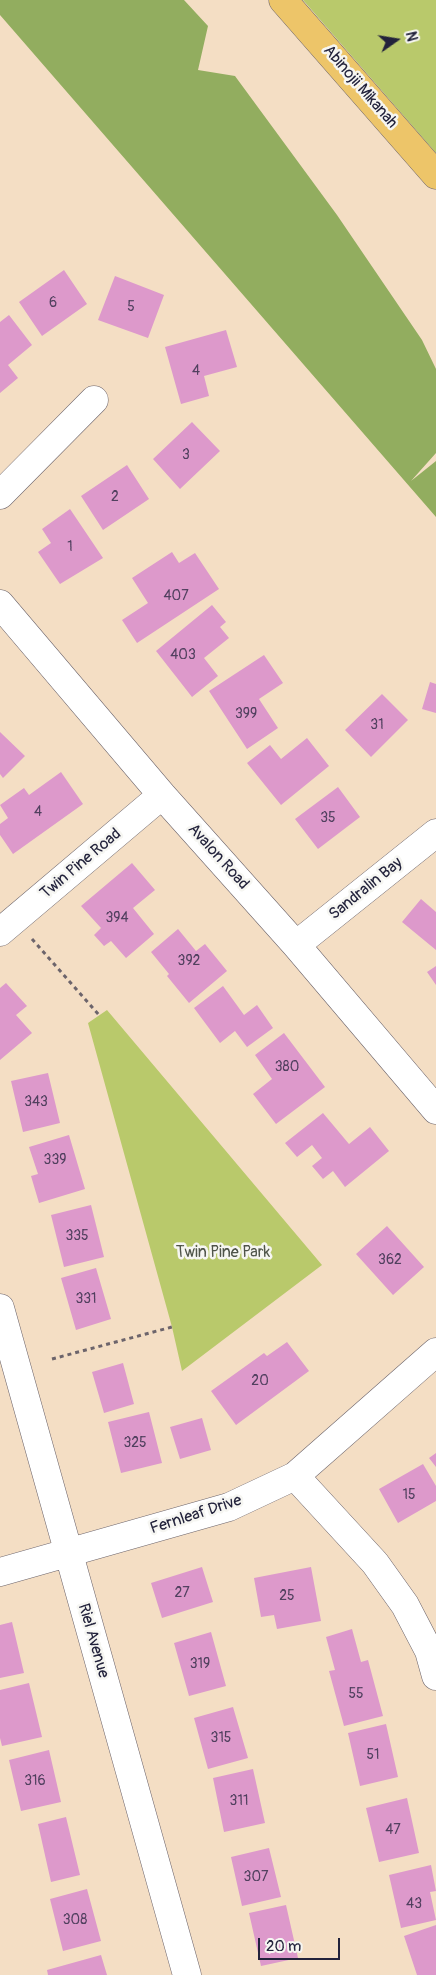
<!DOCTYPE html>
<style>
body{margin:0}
#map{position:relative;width:436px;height:1975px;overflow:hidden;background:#f4dec4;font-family:Pangolin,sans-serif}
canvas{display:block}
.north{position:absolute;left:371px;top:15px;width:50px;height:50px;-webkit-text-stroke:4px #f6f6f2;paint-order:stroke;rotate:77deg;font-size:14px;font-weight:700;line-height:20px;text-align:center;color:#22223b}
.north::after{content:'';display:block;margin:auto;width:18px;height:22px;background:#22223b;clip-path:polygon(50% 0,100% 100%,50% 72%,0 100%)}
.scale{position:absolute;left:258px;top:1938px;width:82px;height:22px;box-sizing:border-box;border:2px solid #22223b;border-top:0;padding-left:6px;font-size:15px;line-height:18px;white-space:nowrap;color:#22223b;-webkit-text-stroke:4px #f6f6f2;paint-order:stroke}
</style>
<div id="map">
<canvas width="436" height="1975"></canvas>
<div class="north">N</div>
<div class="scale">20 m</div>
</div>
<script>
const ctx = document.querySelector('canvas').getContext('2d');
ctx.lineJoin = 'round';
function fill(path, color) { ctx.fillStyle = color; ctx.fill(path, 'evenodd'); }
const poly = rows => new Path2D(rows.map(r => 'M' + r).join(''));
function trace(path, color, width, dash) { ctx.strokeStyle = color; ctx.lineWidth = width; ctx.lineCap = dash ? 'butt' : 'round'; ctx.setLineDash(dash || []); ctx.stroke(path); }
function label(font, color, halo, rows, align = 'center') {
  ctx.font = font + ' Pangolin,sans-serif'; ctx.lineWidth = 5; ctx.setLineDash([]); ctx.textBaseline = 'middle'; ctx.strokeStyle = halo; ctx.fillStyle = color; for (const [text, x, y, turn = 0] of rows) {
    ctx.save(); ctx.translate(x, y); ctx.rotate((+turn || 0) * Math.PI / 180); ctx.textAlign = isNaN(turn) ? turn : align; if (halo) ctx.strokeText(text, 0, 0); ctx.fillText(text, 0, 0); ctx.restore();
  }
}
const green = poly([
 [303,0,436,0,436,153],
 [107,1010,322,1265,182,1371,172,1327,88,1023]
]);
const forest = poly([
 [0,0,184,0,208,26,198,70,235,76,337,215,422,340,436,369,436,453,411,481,436,461,436,517,0,15]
]);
const building = poly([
 [64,270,87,304,42,336,19,302],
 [115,276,164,295,148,338,98,320],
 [9,315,32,345,8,365,18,378,0,393,0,322],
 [226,330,237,367,204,376,209,396,181,404,165,347],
 [192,422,220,451,180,489,153,459],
 [127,465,149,499,103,530,81,496],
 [70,509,103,558,60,584,38,552,51,543,42,529],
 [172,552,179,563,195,553,219,589,137,643,122,620,148,603,132,578],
 [212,605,226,622,220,627,229,638,204,658,218,676,192,697,156,651],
 [264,655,283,683,259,699,278,728,247,749,209,691],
 [430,682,436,684,436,713,422,709],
 [382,694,408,720,371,757,345,730],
 [0,732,25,756,3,778,0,774],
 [307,738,329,766,281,805,247,763,270,745,281,759],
 [61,772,83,804,13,854,0,835,0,824,8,818,0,805,24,788,29,795],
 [338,787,360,817,318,849,295,819],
 [132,863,155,890,133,908,154,934,126,958,111,941,104,946,94,935,101,928,81,906],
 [421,899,436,912,436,950,402,922],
 [178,929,196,951,205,944,227,971,189,1003,167,976,169,974,151,952],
 [436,966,436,985,427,972],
 [6,983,27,1006,16,1015,32,1033,0,1060,0,988],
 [223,986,244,1015,257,1005,273,1028,247,1047,235,1031,220,1043,194,1008],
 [284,1033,325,1087,276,1124,253,1094,272,1079,255,1055],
 [48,1073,60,1123,23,1132,11,1081],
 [323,1113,349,1144,370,1127,389,1151,345,1187,333,1171,323,1179,312,1166,322,1158,312,1145,297,1157,285,1143],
 [69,1135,85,1189,39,1203,31,1176,38,1174,29,1147],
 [91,1205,104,1257,64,1267,51,1215],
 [387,1226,424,1267,393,1295,356,1254],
 [96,1268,111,1319,76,1330,61,1278],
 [287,1342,309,1371,236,1425,211,1391,264,1353,267,1356],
 [123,1363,134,1404,104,1413,92,1372],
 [149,1412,162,1463,121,1473,108,1422],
 [202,1418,211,1450,180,1459,170,1427],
 [436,1453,436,1467,429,1458],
 [423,1464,436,1486,436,1501,398,1523,379,1489],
 [202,1567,213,1602,162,1618,151,1583],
 [311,1567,321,1621,277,1629,274,1615,261,1617,254,1578],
 [12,1622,24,1673,0,1678,0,1625],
 [352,1629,361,1662,368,1660,383,1716,344,1726,329,1671,335,1670,326,1637],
 [211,1632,226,1686,189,1696,174,1643],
 [29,1683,42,1737,2,1746,0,1738,0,1690],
 [233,1707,248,1758,208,1769,194,1718],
 [386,1724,398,1777,360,1786,348,1733],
 [49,1750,61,1802,21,1811,9,1760],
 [253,1769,265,1823,224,1832,213,1778],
 [407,1798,419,1853,379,1862,366,1808],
 [66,1817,80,1875,51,1882,38,1824],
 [269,1848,281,1897,242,1906,231,1857],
 [431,1865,436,1891,430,1892,436,1920,401,1928,389,1875],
 [87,1889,101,1941,63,1951,50,1899],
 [286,1905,298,1958,261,1966,249,1913],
 [436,1925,436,1975,417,1975,404,1936],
 [101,1955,107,1975,48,1975,47,1970]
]);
const path = poly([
 [32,939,99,1015],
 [52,1359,172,1327]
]);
const minor = poly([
 [0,495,94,400],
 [0,604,162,795,296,945,436,1110],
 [0,932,162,795],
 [296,945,436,833],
 [0,1308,187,1975],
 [295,1476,375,1563,405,1605,429,1651,436,1676],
 [0,1572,229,1507,295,1476,436,1352]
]);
const primary = poly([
 [283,0,436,175]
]);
const numberNames = [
 ["6",53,303],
 ["5",131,307],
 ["4",196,371],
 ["3",186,455],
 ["2",115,497],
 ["1",70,547],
 ["407",176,596],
 ["403",183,655],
 ["399",246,714],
 ["31",377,725],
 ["4",38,812],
 ["35",328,818],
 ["394",117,918],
 ["392",189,961],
 ["380",287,1067],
 ["343",36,1102],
 ["339",55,1160],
 ["335",77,1236],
 ["362",390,1260],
 ["331",86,1299],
 ["20",260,1381],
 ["325",135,1443],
 ["15",409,1495],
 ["27",182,1593],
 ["25",287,1596],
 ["319",200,1664],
 ["55",356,1694],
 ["315",221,1738],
 ["51",373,1755],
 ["316",35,1781],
 ["311",239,1801],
 ["47",393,1830],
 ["307",256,1877],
 ["43",414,1904],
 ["308",75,1920]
];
const streetNames = [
 ["Abinojii Mikanah",360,87,49],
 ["Avalon Road",218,857,48],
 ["Twin Pine Road",81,864,-40],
 ["Sandralin Bay",366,889,-39],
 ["Fernleaf Drive",196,1515,-18],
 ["Riel Avenue",93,1641,74]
];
const parkNames = [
 ["Twin Pine Park",223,1253]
];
fill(green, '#b9c96b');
fill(forest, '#92ad5f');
fill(building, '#dd99cb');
trace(minor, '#6c646b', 29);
trace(primary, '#6c646b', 29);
trace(path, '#6c646b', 3, [4, 4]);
trace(minor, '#fff', 28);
trace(primary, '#edc569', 28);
label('14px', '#51405f', null, numberNames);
label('16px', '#22223b', '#f6f6f2', streetNames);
label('16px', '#4f5449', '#f6f6f2', parkNames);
</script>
